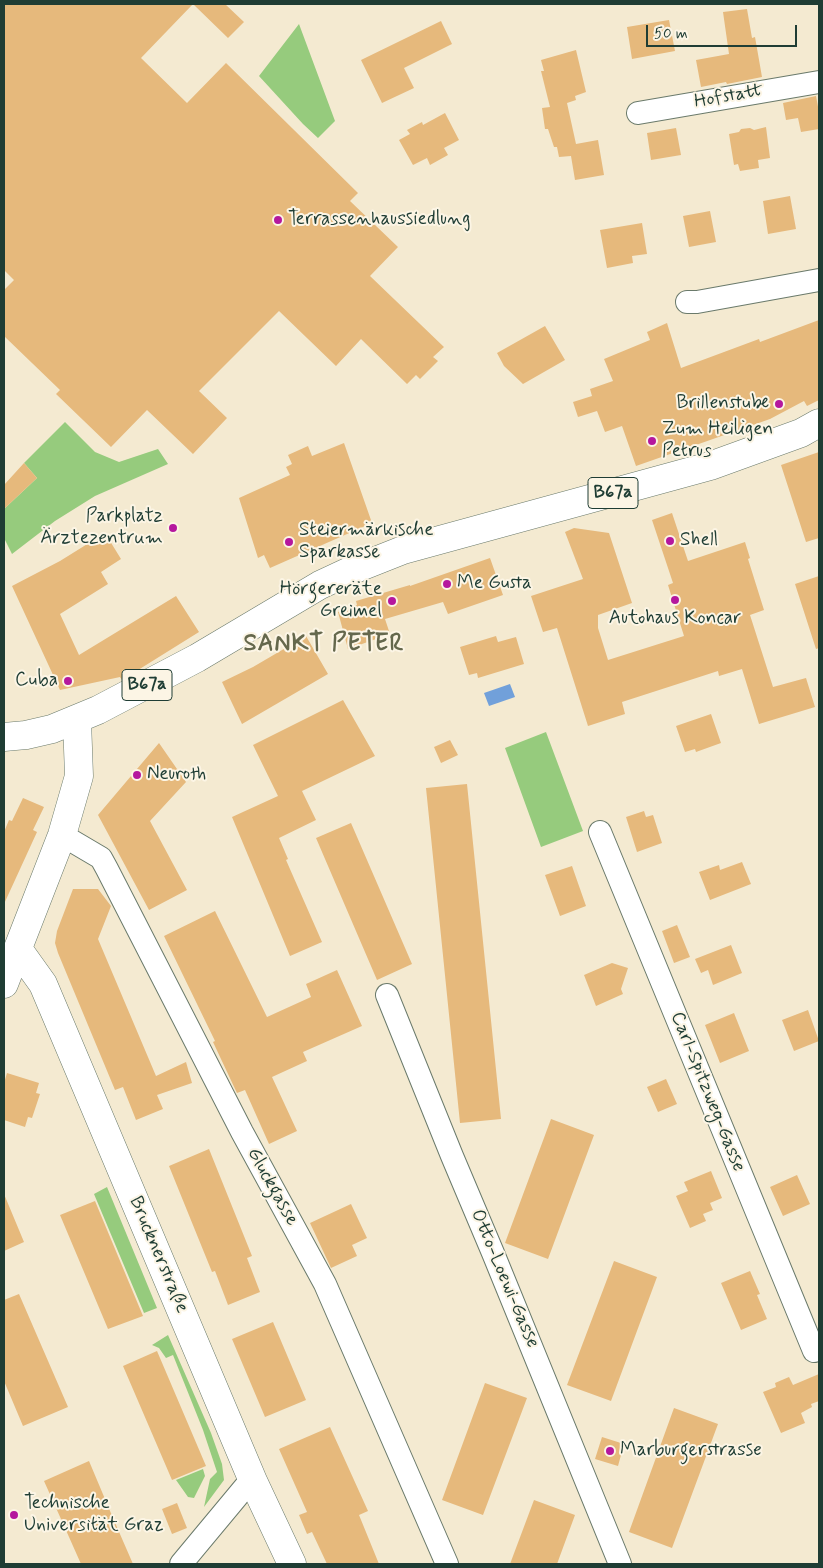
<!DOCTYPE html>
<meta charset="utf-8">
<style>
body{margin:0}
#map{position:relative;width:823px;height:1568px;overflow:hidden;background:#f4ead1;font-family:Mynerve,sans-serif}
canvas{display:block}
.frame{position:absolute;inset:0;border:5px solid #1f3d34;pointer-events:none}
.scale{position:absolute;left:646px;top:25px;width:151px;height:22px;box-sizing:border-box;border:2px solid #1f3d34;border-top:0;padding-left:6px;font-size:15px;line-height:18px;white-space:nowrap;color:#1f3d34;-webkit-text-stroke:4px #fcf5e5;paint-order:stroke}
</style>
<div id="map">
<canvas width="823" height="1568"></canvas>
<div class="frame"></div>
<div class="scale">50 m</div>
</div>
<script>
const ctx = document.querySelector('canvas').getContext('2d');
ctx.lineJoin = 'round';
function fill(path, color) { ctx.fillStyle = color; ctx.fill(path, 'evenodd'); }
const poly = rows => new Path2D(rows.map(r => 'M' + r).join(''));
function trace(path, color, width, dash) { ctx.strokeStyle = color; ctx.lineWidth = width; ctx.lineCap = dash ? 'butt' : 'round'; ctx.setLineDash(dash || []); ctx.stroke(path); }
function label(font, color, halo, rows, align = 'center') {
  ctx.font = font + ' Mynerve,sans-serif'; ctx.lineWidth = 4; ctx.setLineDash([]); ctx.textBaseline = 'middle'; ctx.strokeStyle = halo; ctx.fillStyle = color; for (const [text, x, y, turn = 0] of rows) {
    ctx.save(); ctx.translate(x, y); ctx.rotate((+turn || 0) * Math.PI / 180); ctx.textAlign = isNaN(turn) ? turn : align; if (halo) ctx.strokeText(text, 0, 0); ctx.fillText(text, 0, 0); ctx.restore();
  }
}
const green = poly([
 [299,24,335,121,318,138,303,124,259,76],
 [65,422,95,452,119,462,158,449,168,464,95,496,55,521,12,554,4,538,4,509,37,478,24,463],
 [546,732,583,831,541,847,505,748],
 [107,1187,157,1308,144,1313,94,1194],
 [168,1335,211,1433,222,1464,224,1480,204,1507,210,1479,217,1472,203,1430,173,1355,166,1358,159,1348,152,1345],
 [203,1469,205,1476,194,1498,188,1497,176,1480]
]);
const water = poly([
 [510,684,515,697,489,706,484,693]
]);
const building = poly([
 [4,4,193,4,141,58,187,103,226,63,358,193,350,201,398,247,370,276,444,347,433,357,438,361,420,379,416,375,407,384,361,339,336,366,279,311,199,391,227,418,193,454,147,410,111,447,56,394,60,390,4,336,4,290,14,280,4,270],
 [193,4,225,4,244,22,228,38],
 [747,9,752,38,755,37,762,77,727,84,726,82,701,87,696,60,729,54,723,12],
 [669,20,675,51,632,59,627,27],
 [441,21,452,44,404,68,414,88,382,103,361,60],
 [576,50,586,92,575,96,576,100,567,103,576,144,598,140,604,175,575,180,571,156,559,157,557,147,554,147,548,129,545,129,542,108,550,107,541,71,544,71,541,60],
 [816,96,819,112,819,129,801,132,798,118,786,120,783,103],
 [445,113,459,140,444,148,448,155,430,165,427,158,413,165,399,140,410,134,407,130,422,122,423,125],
 [766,127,770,158,758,160,759,168,740,171,738,164,734,165,729,134,739,132,741,129,750,128,754,130],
 [676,128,681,155,651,160,647,133],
 [790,196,796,229,768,234,763,201],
 [710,211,716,242,689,247,683,216],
 [642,223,647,254,632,256,633,263,607,268,600,230],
 [819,320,819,400,807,406,804,401,770,419,636,466,622,426,605,432,597,411,578,417,573,402,592,396,590,389,613,381,604,359,650,340,647,332,667,323,681,368,759,339,760,342],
 [545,326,565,360,523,384,504,366,497,353],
 [344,443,372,523,270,568,264,555,258,558,239,498,290,475,286,467,292,464,288,455,308,446,312,456],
 [819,452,819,538,806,542,781,465],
 [24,463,37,478,4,509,4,485],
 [672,513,688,561,745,542,750,558,748,559,764,610,750,615,773,687,806,678,815,707,759,724,742,669,719,676,718,671,622,702,625,714,588,726,557,628,543,632,531,596,583,579,565,532,574,528,609,533,632,603,598,615,598,628,608,660,684,636,668,585,673,583,652,520],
 [105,533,121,559,101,572,108,584,60,614,79,655,176,596,199,632,122,680,120,677,60,690,12,586,60,561],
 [490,558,503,595,448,614,443,602,385,619,390,634,348,649,338,612,357,605,356,601,410,585,410,586],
 [819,576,819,648,816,649,795,584],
 [306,636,328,674,242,724,222,682,253,667],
 [496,636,498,642,516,637,524,664,478,678,477,673,469,675,460,647],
 [343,700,375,756,302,791,316,820,279,838,288,859,286,860,322,942,290,956,232,817,278,796,253,745],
 [711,714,721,743,696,752,695,749,685,752,676,726],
 [450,740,458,755,441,763,434,747],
 [159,743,186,782,150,821,187,890,149,910,98,815],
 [467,784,501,1119,460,1123,426,788],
 [23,798,44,807,33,830,37,832,4,904,4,832,9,820,12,821],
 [644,811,646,817,653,815,662,843,637,852,626,817],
 [351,823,412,964,377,980,316,838],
 [742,862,751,884,710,900,699,872,719,865,720,870],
 [572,866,586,906,560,916,545,875],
 [73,889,98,889,111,906,98,939,156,1076,186,1062,192,1083,157,1095,163,1109,136,1120,123,1087,115,1090,58,953,55,943,57,931],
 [215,911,267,1017,311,997,306,984,337,970,362,1026,303,1052,307,1061,272,1077,297,1131,269,1144,245,1090,237,1093,236,1091,213,1042,215,1041,164,936],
 [677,925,690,957,674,963,662,931],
 [731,945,742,973,713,985,708,970,701,973,695,959],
 [612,963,628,968,621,989,623,994,596,1006,584,975],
 [808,1010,819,1041,794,1051,782,1020],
 [734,1013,749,1051,720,1063,705,1025],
 [7,1073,39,1083,36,1093,40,1094,32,1118,28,1117,25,1127,4,1120,4,1083],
 [666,1079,677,1104,658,1112,647,1087],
 [551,1119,594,1135,548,1259,505,1243],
 [209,1149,252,1256,247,1258,260,1292,228,1305,215,1271,212,1272,169,1166],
 [711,1171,722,1198,710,1203,713,1210,703,1214,706,1221,690,1228,676,1196,688,1191,684,1182],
 [797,1175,810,1204,783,1216,770,1187],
 [4,1194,24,1242,4,1251],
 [95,1201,143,1316,108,1329,60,1215],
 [351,1204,367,1238,352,1245,357,1256,331,1268,310,1223],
 [614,1261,657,1277,611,1401,567,1385],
 [750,1271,760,1294,757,1295,767,1319,741,1330,721,1283],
 [19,1294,68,1407,23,1426,4,1381,4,1300],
 [273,1322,306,1400,265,1417,232,1339],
 [157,1351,206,1466,172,1480,123,1366],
 [819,1374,819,1401,811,1404,812,1407,801,1413,805,1423,781,1433,763,1392,776,1387,775,1383,789,1377,793,1385],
 [485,1383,527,1398,483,1515,442,1500],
 [674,1408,718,1424,672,1548,629,1532],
 [330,1427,368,1511,359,1515,379,1564,327,1564,312,1532,307,1534,299,1515,307,1512,279,1449],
 [602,1437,624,1444,618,1466,595,1459],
 [89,1461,113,1518,133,1564,81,1564,69,1537,44,1481],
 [534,1500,575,1515,557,1564,510,1564],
 [177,1503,187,1528,172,1534,162,1509]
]);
const minor = poly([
 [638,113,819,82],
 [687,302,697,302,819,280],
 [600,832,814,1351,819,1349],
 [62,835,101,858,107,869,242,1132,325,1284,447,1564],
 [387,995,452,1156,493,1253,620,1564],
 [181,1564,245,1487,253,1481]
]);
const major = poly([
 [4,737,26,735,52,729,98,710,197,658,320,585,350,571,403,550,710,466,801,433,819,423],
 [18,949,43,984,253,1481,292,1564],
 [4,984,62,835,79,776,77,720]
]);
const markers = [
 [278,220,5,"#b5179e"],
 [779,404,5,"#b5179e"],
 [652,441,5,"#b5179e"],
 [173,528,5,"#b5179e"],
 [670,541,5,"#b5179e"],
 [289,542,5,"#b5179e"],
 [447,584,5,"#b5179e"],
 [675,600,5,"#b5179e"],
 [392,601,5,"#b5179e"],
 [68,681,5,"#b5179e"],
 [137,775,5,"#b5179e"],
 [610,1451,5,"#b5179e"],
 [14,1515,5,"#b5179e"]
];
const shields = [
 [613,493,50],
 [147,685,50]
];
const shieldNames = [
 ["B67a",613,493],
 ["B67a",147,685]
];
const streetNames = [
 ["Hofstatt",729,97,-10],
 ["Carl-Spitzweg-Gasse",707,1092,68],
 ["Gluckgasse",272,1187,61],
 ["Brucknerstraße",158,1255,67],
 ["Otto-Loewi-Gasse",504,1279,67]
];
const poiNames = [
 ["Terrassenhaussiedlung",288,220],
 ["Brillenstube",769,404,"right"],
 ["Zum Heiligen",662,430],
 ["Petrus",662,452],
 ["Parkplatz",163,517,"right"],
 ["Ärztezentrum",163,539,"right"],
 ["Steiermärkische",299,531],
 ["Sparkasse",299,553],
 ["Shell",680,541],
 ["Me Gusta",457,584],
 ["Hörgereräte",382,590,"right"],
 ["Greimel",382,612,"right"],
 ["Autohaus Koncar",675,619,"center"],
 ["Cuba",58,681,"right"],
 ["Neuroth",147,775],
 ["Marburgerstrasse",620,1451],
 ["Technische",24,1504],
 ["Universität Graz",24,1526]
];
const districtNames = [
 ["SANKT PETER",324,645]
];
fill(green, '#96cb7d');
fill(water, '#71a0da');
fill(building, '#e6b97c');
trace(minor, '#6a7a6b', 24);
trace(major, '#6a7a6b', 29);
trace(minor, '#fff', 22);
trace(major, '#fff', 28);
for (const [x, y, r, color] of markers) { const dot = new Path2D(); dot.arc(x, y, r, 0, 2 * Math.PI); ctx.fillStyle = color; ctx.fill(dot); trace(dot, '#fcf5e5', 2); }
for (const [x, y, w] of shields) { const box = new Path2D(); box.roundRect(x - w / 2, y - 15.5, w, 31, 4); ctx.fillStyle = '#fcf5e5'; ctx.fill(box); trace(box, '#1f3d34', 1); }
label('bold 18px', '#1f3d34', null, shieldNames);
label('19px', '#1f3d34', '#fcf5e5', streetNames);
label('19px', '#1f3d34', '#fcf5e5', poiNames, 'left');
ctx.letterSpacing = '1px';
label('bold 24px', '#65684d', '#fcf5e5', districtNames);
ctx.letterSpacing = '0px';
</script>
